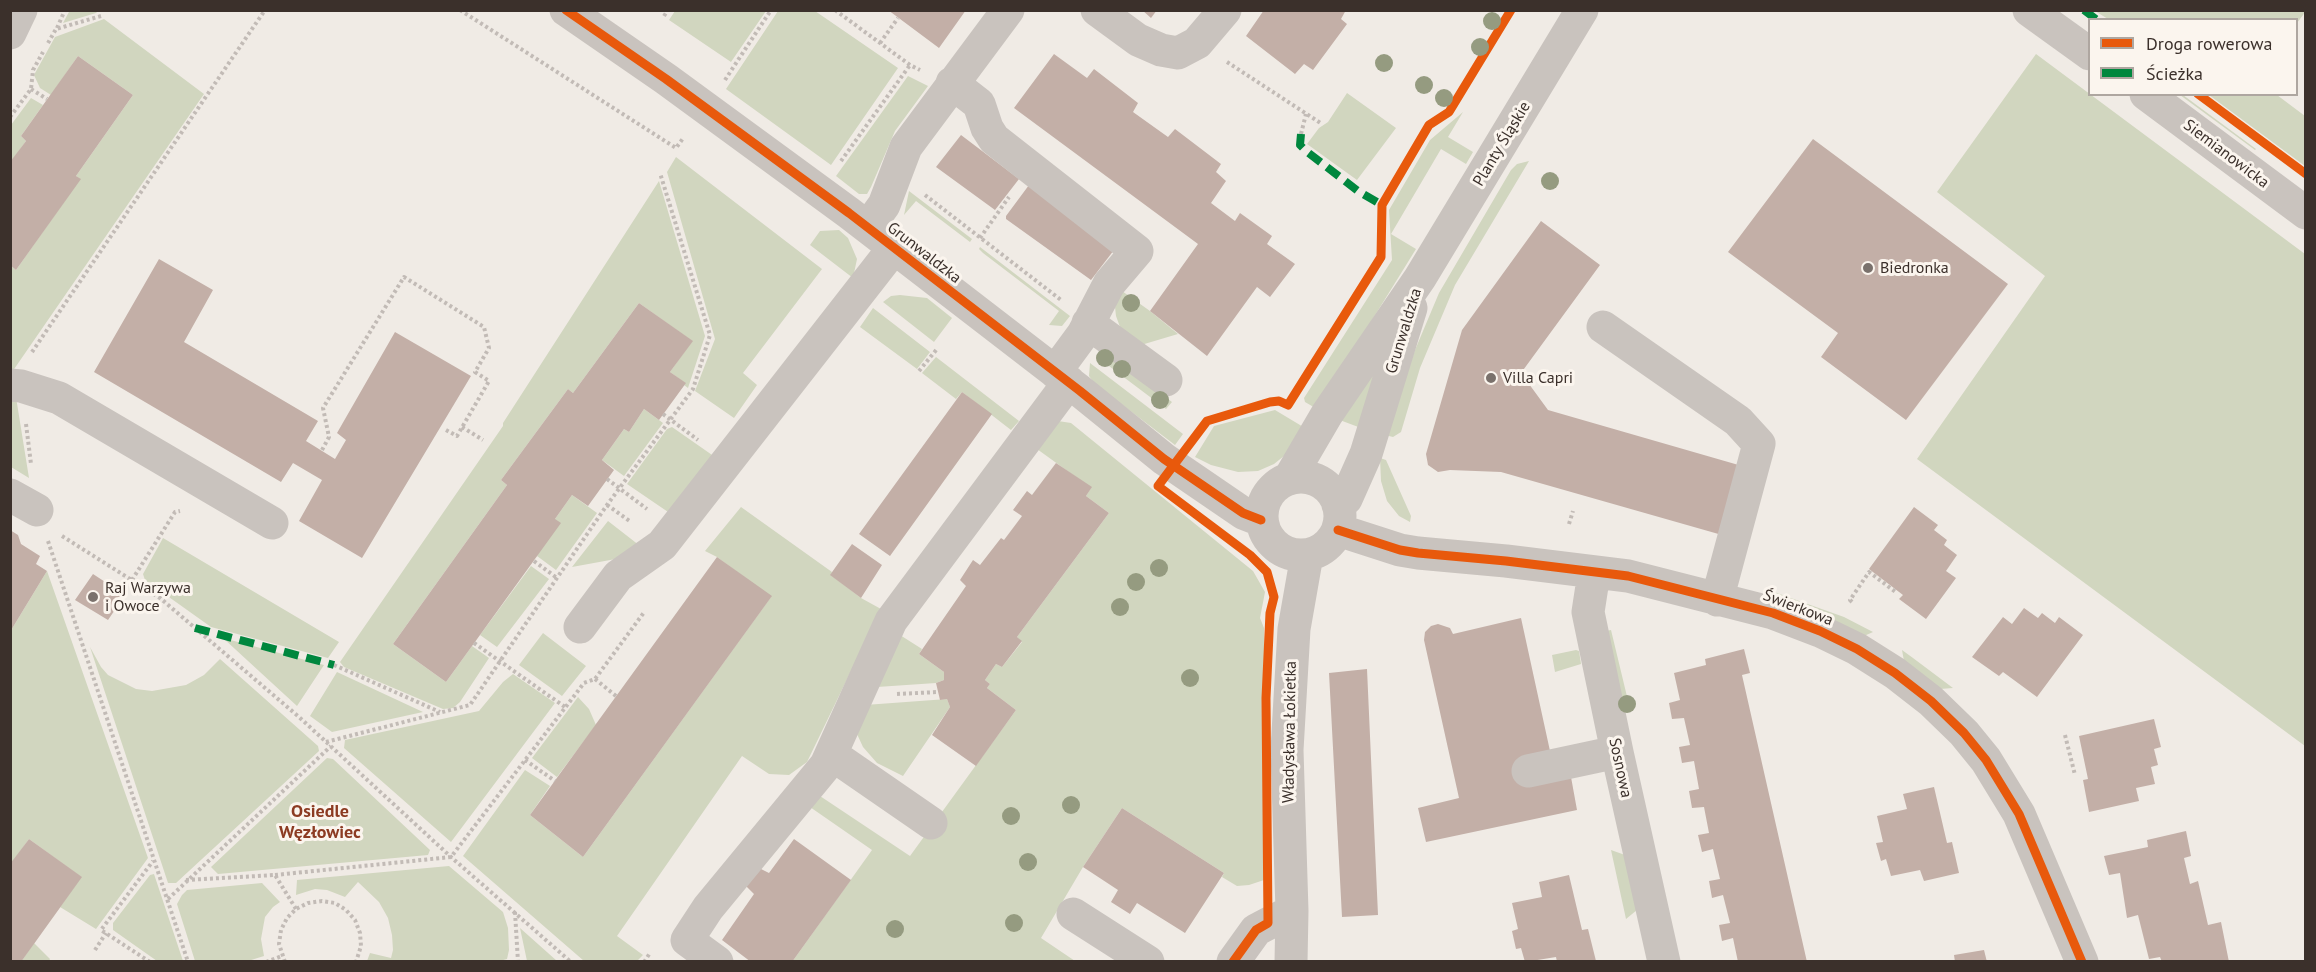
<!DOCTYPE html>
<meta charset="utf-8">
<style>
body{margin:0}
#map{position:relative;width:2316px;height:972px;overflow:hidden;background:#f0ebe5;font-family:"PT Sans",sans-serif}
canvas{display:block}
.frame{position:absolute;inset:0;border:12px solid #3b302b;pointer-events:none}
.legend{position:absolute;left:2088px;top:18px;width:210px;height:78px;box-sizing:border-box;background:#fbf5ee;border:2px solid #aea6a0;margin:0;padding:8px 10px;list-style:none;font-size:18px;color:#3b302b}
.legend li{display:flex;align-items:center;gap:12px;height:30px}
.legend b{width:30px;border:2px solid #aea6a0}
</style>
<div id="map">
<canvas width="2316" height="972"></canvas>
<div class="frame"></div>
<ul class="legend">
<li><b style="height:8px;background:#e8590c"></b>Droga rowerowa</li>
<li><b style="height:8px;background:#00873e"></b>Ścieżka</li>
</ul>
</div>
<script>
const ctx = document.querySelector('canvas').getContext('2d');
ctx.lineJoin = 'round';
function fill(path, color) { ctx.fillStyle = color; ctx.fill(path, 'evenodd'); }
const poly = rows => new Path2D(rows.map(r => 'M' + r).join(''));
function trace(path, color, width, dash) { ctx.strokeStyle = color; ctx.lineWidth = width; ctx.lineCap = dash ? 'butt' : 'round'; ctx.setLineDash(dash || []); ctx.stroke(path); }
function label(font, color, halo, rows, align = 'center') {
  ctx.font = font + ' "PT Sans",sans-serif'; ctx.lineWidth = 6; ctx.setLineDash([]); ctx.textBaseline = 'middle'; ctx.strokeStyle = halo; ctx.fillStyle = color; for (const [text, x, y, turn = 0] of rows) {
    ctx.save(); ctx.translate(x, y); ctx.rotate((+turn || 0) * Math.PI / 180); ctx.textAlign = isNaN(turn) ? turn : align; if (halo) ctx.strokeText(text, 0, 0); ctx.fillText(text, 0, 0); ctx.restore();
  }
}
const green = poly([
 [70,10,98,10,98,11,96,13,63,23],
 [675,11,675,10,766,11,731,62,669,20],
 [778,11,815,11,898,68,831,165,726,89],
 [2095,11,2305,10,2306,11,2297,23,2296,20,2108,19],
 [104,19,204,94,10,375,10,265,16,270,80,179,76,176,133,95,78,56,51,95,40,88,34,75,55,37],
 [2036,54,2305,254,2305,746,1917,459,2045,276,1937,192],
 [908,76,928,86,895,131,871,187,867,194,859,194,836,176],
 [1347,93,1396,128,1357,180,1307,144,1319,128,1328,122],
 [2180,95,2183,95,2256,149,2255,150],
 [2209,95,2277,95,2305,116,2305,166],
 [31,98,43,105,21,136,26,141,11,162,11,125],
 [1463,112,1448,137,1473,152,1466,164,1441,149,1391,234,1416,249,1317,409,1305,402,1304,398,1392,260,1389,210,1430,140],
 [676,157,822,269,743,373,757,385,734,418,695,391,715,339,667,172],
 [1529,161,1455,285,1420,368,1401,432,1393,437,1385,435,1415,350,1439,293,1511,170,1517,164],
 [659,181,705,336,688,388,684,385,685,383,670,372,692,341,639,303,573,393,568,389,501,480,507,485,393,644,446,682,472,646,489,658,460,702,453,708,443,709,344,667,340,662,503,426,503,423],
 [909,191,972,239,970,242,916,201,904,215],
 [839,230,848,238,857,259,853,278,810,245,820,231],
 [980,247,1070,316,1062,326,1049,325,1059,311,983,253,979,249],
 [1122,291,1150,311,1178,334,1141,345,1120,327,1116,316,1115,307],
 [900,295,927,298,952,318,934,342,883,302,891,296],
 [873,308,930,352,917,369,860,327],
 [1388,339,1361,428,1337,419],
 [1103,353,1108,354,1172,402,1166,409,1101,360,1098,354],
 [936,357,1019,421,1011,430,962,392,956,399,922,373],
 [1090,363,1183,434,1175,445,1095,384,1089,376],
 [11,391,15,391,29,478,11,467],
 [644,409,663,423,624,476,602,460,624,429,629,432],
 [1275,410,1305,428,1284,456,1274,464,1258,471,1238,472,1211,465,1195,457,1214,426],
 [1058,421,1071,423,1253,571,1265,592,1260,618,1264,628,1264,880,1249,885,1237,886,1222,877,1224,873,1122,808,1083,867,1041,938,1075,961,792,962,872,850,810,807,820,796,910,856,1016,710,987,688,990,684,985,680,996,664,1002,667,1022,642,1017,637,1109,513,1086,496,1091,488,1037,449],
 [672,427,715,457,671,514,627,484,667,429],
 [1380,458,1386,460,1411,516,1410,522,1399,516,1387,501,1381,481],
 [572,495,597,513,556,570,537,556,555,519],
 [741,507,832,572,831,575,861,598,881,609,807,762,789,775,769,774,742,756,617,936,643,955,637,961,584,961,463,856,525,770,550,786,530,815,583,857,771,597,717,557,705,551],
 [608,521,644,549,632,556,572,567],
 [163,538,339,642,328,658,211,627,145,580,143,574],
 [531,566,549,579,497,647,480,635],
 [47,571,148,858,96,929,60,907,81,877,29,839,11,864,10,632],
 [1774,592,1844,617,1873,632,1864,636,1776,599],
 [1611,630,1630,709,1621,706,1606,631],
 [543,633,586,666,562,696,519,665],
 [900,635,922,649,919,654,944,672,944,680,936,683,877,687],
 [223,638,324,665,297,706],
 [90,647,101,667,108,675,136,689,152,691,186,685,204,675,220,659,318,746,319,751,176,883,168,883],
 [1576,650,1579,651,1581,664,1555,672,1552,655],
 [1902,650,1913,658,1953,688,1940,689,1904,661],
 [337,672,423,712,332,732,310,716],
 [513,674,555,703,451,842,344,748,345,740,479,711,503,682],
 [578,697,589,709,596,725,557,777,532,758],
 [947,699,950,707,903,776,877,763,863,747,857,734,865,705],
 [327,758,333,759,430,850,428,855,218,874,211,867],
 [1611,850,1625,855,1637,910,1626,919],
 [449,866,503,912,508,928,509,950,507,959,496,962,367,961,370,953,391,958,393,950,392,935,388,918,379,902,358,882,345,897,327,890,315,889,296,895,297,880],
 [154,874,183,961,157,961,113,930,113,923,150,875],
 [262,883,280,902,273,907,265,917,261,939,264,956,248,961,195,961,177,904,182,895,187,890],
 [520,928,557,961,527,961],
 [34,943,50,959,49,961,21,962]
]);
const building = poly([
 [888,10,966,10,939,48],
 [1142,10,1157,10,1151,18],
 [1264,10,1346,10,1341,19,1347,24,1313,70,1304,64,1295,74,1246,36],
 [1054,54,1087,78,1094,69,1138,103,1133,112,1168,137,1175,129,1221,164,1216,172,1226,181,1211,203,1235,221,1240,213,1272,236,1267,244,1295,264,1270,297,1257,287,1207,356,1150,311,1198,244,1014,108],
 [78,56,133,95,76,176,81,179,16,270,10,265,10,162,26,141,21,136],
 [961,135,1019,179,995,210,936,167],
 [1813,139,2008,284,1906,420,1821,357,1838,333,1728,252],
 [1029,185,1114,250,1091,280,1006,219,1006,216],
 [1541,221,1600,265,1521,373,1548,410,1742,466,1722,535,1501,472,1450,470,1438,472,1428,465,1426,454,1462,330],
 [159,259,213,290,184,342,318,421,306,441,335,459,346,440,337,433,395,332,471,376,362,558,299,521,322,480,293,463,281,482,94,372],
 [639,303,693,341,670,372,686,383,659,420,644,409,629,432,624,429,602,460,614,470,588,506,572,495,555,519,561,523,446,682,393,644,507,485,501,480,568,389,573,393],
 [962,392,992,414,890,556,859,534],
 [1056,463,1092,487,1086,496,1109,513,1017,637,1022,641,1002,667,996,664,985,680,990,684,987,688,1016,710,976,766,932,735,950,707,947,699,940,700,936,683,944,680,944,672,919,654,966,586,960,580,973,560,980,565,1001,538,1004,540,1022,516,1013,510,1027,491,1032,495],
 [1914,507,1938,525,1934,530,1947,540,1944,545,1957,555,1946,571,1956,578,1926,619,1899,599,1903,595,1869,569],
 [10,530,18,535,21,544,40,556,36,564,47,571,10,632],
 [852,544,882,565,861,598,830,575],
 [717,557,772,596,583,857,530,815],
 [93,574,125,595,108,620,75,600],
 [2024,608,2038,618,2042,613,2055,623,2059,617,2083,635,2037,697,2003,672,1999,676,1972,657,2003,617,2012,624],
 [1521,618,1550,751,1571,777,1577,810,1426,842,1418,808,1459,798,1424,640,1425,632,1431,626,1438,624,1450,628,1453,634],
 [1744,649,1750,673,1742,675,1807,962,1738,962,1733,938,1722,941,1719,925,1730,923,1723,895,1712,898,1709,881,1720,879,1713,849,1702,852,1698,835,1709,833,1704,807,1692,808,1689,791,1699,789,1694,761,1682,763,1679,747,1690,745,1684,718,1672,719,1669,703,1680,700,1674,673,1706,665,1705,659],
 [1367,669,1378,915,1342,917,1329,673],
 [2154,719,2161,747,2154,749,2158,765,2151,767,2155,784,2136,788,2139,801,2089,812,2083,780,2088,779,2079,736],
 [1934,787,1947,843,1952,842,1959,873,1924,881,1920,870,1891,876,1886,859,1881,861,1876,843,1883,842,1877,816,1907,809,1903,794],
 [1122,808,1224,873,1185,933,1137,903,1130,914,1111,902,1118,890,1083,867],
 [2186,831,2191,856,2184,858,2190,884,2198,881,2208,925,2221,922,2229,962,2162,962,2160,957,2149,959,2138,915,2127,918,2120,873,2109,875,2104,856,2148,847,2147,840],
 [29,839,82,877,21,962,10,962,10,864],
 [794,839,851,880,792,962,751,962,722,940,754,894,745,885,757,867,769,873],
 [1569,875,1582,930,1588,929,1596,961,1557,962,1556,957,1525,962,1521,948,1516,949,1512,931,1518,929,1512,903,1542,897,1539,882],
 [1984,950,1987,962,1955,962,1954,955]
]);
const path = poly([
 [460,10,676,148,684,137],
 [835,10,910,65,920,70],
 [664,16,668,10],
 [57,28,65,10],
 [48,43,56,29,101,16],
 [880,43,898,18],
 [1227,62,1322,124],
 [725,80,771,10],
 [31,89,47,99],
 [10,117,31,89,33,70,43,52],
 [1301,134,1306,114],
 [841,161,910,65],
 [925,195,1061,300],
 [980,238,1009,197],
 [32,352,265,10],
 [919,371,937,349],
 [663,414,698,440],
 [26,424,31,464],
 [462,427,483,440],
 [322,450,329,437,323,408,404,277,484,327,489,348,475,372,489,381,457,436,446,430],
 [607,479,647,509],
 [607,505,631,522],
 [1569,524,1573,511],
 [62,536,160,598,299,717,451,857,571,962],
 [48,541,188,962],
 [534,561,557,578],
 [132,580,175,512,180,511],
 [1852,602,1850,600,1869,572,1897,593],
 [474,643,565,707],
 [334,665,440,712],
 [595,679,616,696],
 [897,694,938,692],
 [2065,735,2075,775],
 [326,742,470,705,607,505,693,389,710,335,660,173],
 [525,760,555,781],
 [275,875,451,857,584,683,595,679,645,611],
 [186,880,275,875,296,909],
 [168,899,331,746],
 [515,912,518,962],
 [95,950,106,933],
 [150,962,101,930,153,861],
 [266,962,282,956],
 [285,962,279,944,281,930,287,918,296,909,308,903,322,901,335,903,346,910,355,920,360,933,361,946,356,962],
 [644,962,650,953]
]);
const minor = poly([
 [566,10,666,79,849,213,1080,391,1164,459,1243,513,1261,520],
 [1097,10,1138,40,1161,50,1178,53,1197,43,1225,10],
 [2029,10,2090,54],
 [10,33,21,10],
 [952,83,979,104,987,128,994,139,1137,251,1109,284,1083,334,1055,372],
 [2146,94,2306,213],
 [868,227,884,205,906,147,1008,10],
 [1088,323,1166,380],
 [1603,327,1738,421,1759,444,1717,600],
 [10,385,21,386,59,398,272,523],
 '1262 516a39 39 0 1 1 78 0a39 39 0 1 1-78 0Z',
 [1289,479,1327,414,1420,278,1582,10],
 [10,495,37,510],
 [1338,505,1346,499,1366,454,1411,308],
 [1338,530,1400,550,1418,553,1506,561,1628,576,1773,613,1820,631,1857,649,1895,673,1931,701,1964,733,1986,760,2019,814,2082,962],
 [1594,573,1588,612,1617,752,1664,962],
 [580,627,618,576,662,545,893,249],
 [831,754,931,823],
 [1528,771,1617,752],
 [1073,914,1148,962],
 [717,962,687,940,708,908,826,765,891,621,1069,382],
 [1233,962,1256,930,1292,911],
 [1291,962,1292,911,1287,750,1294,629,1307,555]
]);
const quiet = poly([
 [2084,10,2097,20],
 [1301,134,1300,145,1306,151,1358,191,1382,205],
 [195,628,334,665]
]);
const cycleway = poly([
 [566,10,666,79,849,213,1080,391,1164,459,1243,513,1261,520],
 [2198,94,2306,174],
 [1338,530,1400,550,1418,553,1506,561,1628,576,1773,613,1820,631,1857,649,1895,673,1931,701,1964,733,1986,760,2019,814,2082,962],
 [1233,962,1256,930,1268,923,1266,698,1270,613,1274,597,1267,572,1250,555,1158,486,1207,421,1270,402,1279,401,1288,405,1381,257,1382,205,1429,125,1449,112,1511,10]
]);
const trees = [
 [1492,21],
 [1480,47],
 [1384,63],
 [1424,85],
 [1444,98],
 [1550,181],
 [1131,303],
 [1105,358],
 [1122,369],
 [1160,400],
 [1159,568],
 [1136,582],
 [1120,607],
 [1190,678],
 [1627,704],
 [1071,805],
 [1011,816],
 [1028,862],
 [1014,923],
 [895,929]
];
const markers = [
 [1868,268,6,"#7a716c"],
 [1491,378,6,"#7a716c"],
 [93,597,6,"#7a716c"]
];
const streetNames = [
 ["Planty Śląskie",1502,144,-59],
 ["Siemianowicka",2226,154,37],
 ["Grunwaldzka",924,253,38],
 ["Grunwaldzka",1404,331,-73],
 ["Świerkowa",1798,608,21],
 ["Władysława Łokietka",1290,732,-89],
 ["Sosnowa",1620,768,78]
];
const poiNames = [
 ["Biedronka",1880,268],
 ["Villa Capri",1503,378],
 ["Raj Warzywa",105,588],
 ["i Owoce",105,606]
];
const neighbourhoodNames = [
 ["Osiedle",320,812],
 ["Węzłowiec",320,833]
];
fill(green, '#d1d6bf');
fill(building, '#c3afa7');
trace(path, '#c2bbb6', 4, [3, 3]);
trace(minor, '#c9c3be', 33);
trace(quiet, '#00873e', 8, [15, 8]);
trace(cycleway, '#e8590c', 9);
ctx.fillStyle = '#959b80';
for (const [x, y] of trees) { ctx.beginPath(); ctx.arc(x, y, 9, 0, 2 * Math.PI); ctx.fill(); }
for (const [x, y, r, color] of markers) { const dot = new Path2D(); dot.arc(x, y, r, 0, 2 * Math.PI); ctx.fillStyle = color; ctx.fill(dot); trace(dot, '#fbf5ee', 2); }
label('16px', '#3b302b', '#fbf5ee', streetNames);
label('16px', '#3b302b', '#fbf5ee', poiNames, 'left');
label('bold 18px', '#8c3b22', '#fbf5ee', neighbourhoodNames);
</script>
